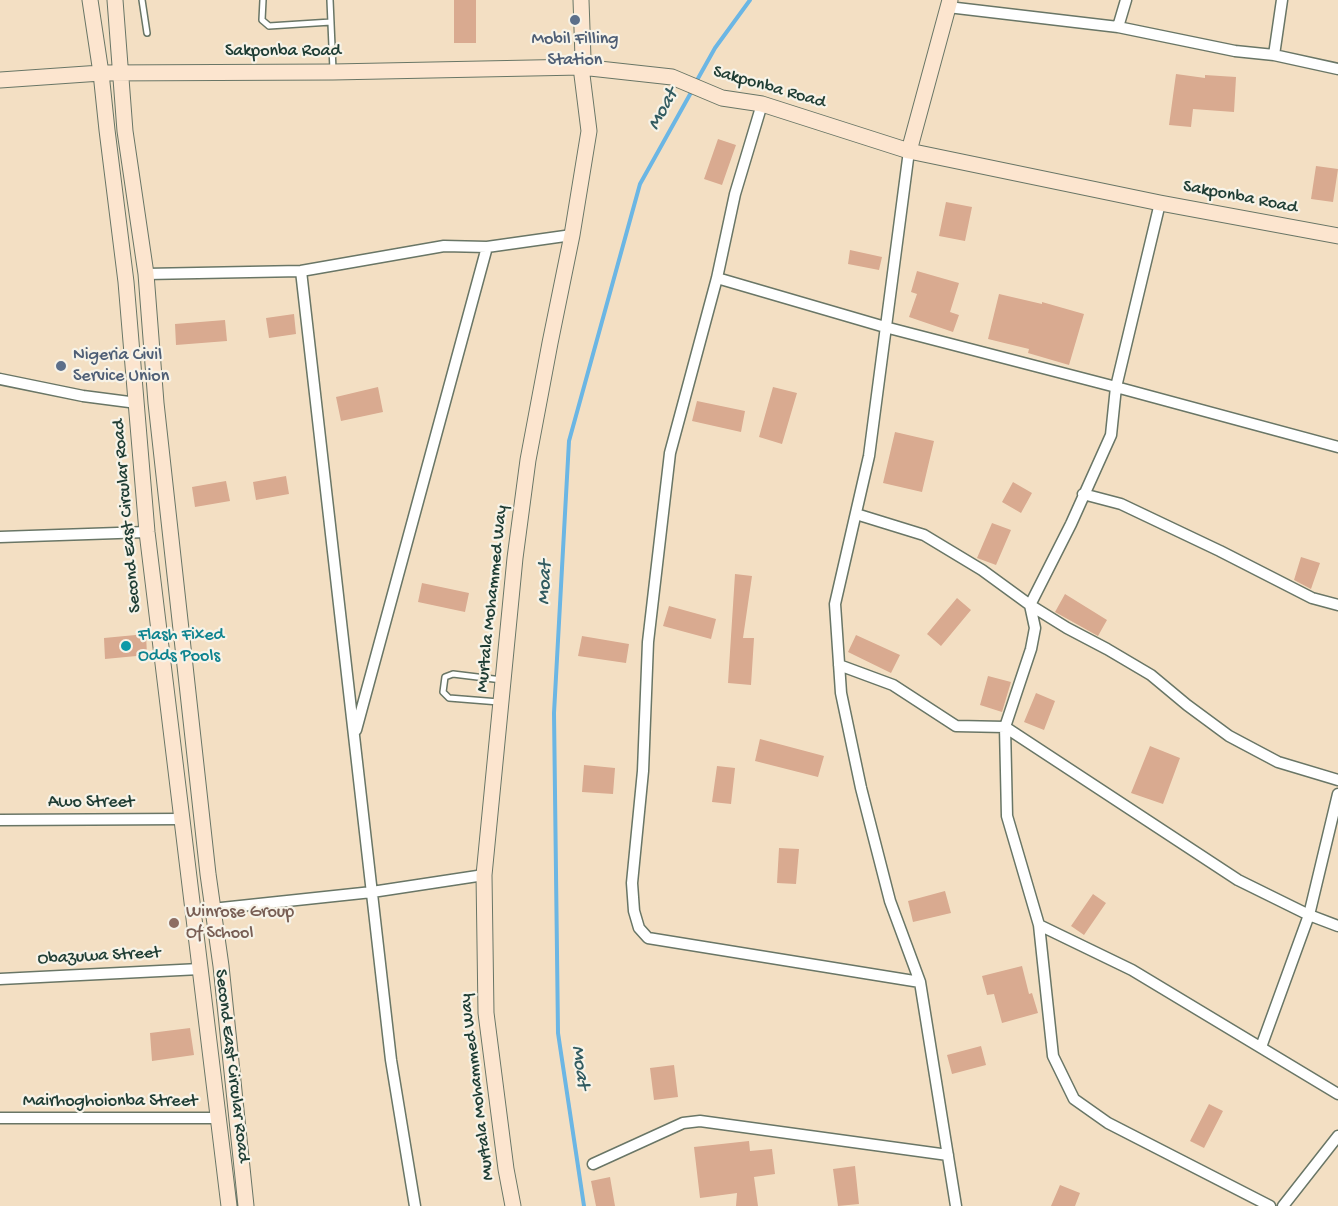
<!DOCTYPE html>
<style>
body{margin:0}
canvas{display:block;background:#f3dfc3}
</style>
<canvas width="1338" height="1206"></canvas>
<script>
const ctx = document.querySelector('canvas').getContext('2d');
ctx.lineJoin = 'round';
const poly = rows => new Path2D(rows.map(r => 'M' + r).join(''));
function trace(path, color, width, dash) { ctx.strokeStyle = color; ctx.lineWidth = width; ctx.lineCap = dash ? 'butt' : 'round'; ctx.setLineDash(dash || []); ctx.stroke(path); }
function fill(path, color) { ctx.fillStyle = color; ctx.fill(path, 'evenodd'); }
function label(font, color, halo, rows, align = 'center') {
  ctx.font = font + ' "Gochi Hand",sans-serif'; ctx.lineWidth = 4.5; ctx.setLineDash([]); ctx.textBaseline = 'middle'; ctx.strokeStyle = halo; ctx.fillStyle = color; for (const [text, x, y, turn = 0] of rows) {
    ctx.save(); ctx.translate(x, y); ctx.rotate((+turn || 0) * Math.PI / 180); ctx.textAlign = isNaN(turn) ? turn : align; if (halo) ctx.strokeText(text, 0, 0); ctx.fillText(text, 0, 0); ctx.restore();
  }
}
const stream = poly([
 [696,82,715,48,750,0],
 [584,1206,558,1033,554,713,569,441,640,184,693,89]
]);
const building = poly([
 [454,0,476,0,476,43,454,43],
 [1176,74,1205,78,1205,75,1236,77,1234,112,1193,109,1191,127,1169,125],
 [718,139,736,145,722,185,704,179],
 [1316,166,1338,169,1333,202,1311,199],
 [946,202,972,207,965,241,939,236],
 [850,250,882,257,879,270,848,264],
 [917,271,959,283,950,312,959,315,953,332,909,317,917,294,911,292],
 [999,294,1042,304,1042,302,1084,314,1069,365,1028,353,1029,349,988,339],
 [294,314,296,334,269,338,266,318],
 [225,320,227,341,176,345,175,324],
 [378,387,383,412,341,421,336,397],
 [773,387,797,393,782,444,759,437],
 [697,401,745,411,741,432,692,421],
 [895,432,934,441,922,492,883,483],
 [286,476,289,494,256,500,253,482],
 [226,481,230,501,195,507,192,487],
 [1013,482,1032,493,1021,513,1002,502],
 [992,523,1011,530,996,565,977,558],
 [1301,557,1320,563,1311,589,1294,580],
 [735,574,752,576,743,638,754,638,751,685,728,683],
 [422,583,469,593,465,612,418,602],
 [1065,594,1107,620,1098,636,1055,612],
 [957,598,971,610,941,646,927,634],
 [669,606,716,619,711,639,663,626],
 [146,634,147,655,105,659,104,638],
 [856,635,900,655,891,673,848,652],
 [582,636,629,644,626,663,578,656],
 [988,676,1011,682,1002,712,980,705],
 [1036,693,1055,701,1044,730,1024,722],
 [760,739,824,756,818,777,755,761],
 [1150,746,1180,758,1163,804,1131,793],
 [584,765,615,768,613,794,582,792],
 [717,766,735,768,731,804,712,802],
 [779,848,799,849,796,884,777,883],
 [945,891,951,913,913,922,908,901],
 [1093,894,1106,903,1084,935,1071,926],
 [1022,966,1029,994,1032,993,1038,1013,1002,1023,994,994,987,995,982,976],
 [190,1028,194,1055,152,1061,150,1033],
 [981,1046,986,1065,952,1074,947,1055],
 [674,1065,678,1097,654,1100,650,1068],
 [1209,1104,1223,1111,1204,1148,1190,1141],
 [749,1141,750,1151,772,1149,775,1174,754,1177,758,1206,736,1206,737,1193,700,1198,694,1147],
 [855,1166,859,1204,838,1206,833,1169],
 [610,1177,615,1206,596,1206,591,1181],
 [1060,1185,1080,1193,1075,1206,1051,1206]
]);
const lane = poly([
 [142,0,147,33],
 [263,0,262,20,269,26,331,22],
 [330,0,333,70],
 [499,702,449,698,443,692,445,677,453,674,502,680]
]);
const street = poly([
 [948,7,1118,27,1235,51,1274,55,1338,69],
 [1118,27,1126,0],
 [1274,55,1282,0],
 [762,104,735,194,717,278,670,453,648,642,643,771,632,883,634,911,639,928,648,938,920,982],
 [909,151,869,456,835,604,841,693,861,788,890,901,920,982,956,1206],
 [1160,203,1116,387,1111,435,1071,524,1030,605,1035,628,1031,649,1005,727,1007,816,1039,925,1053,1056,1074,1099,1108,1123,1270,1206],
 [301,271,391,1060,415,1206],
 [146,274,301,271,444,246,487,247,572,235],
 [717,278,885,327,1116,387,1338,447],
 [0,379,83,396,137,403],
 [1083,494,1121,504,1220,551,1312,598,1338,605],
 [856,514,924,535,982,570,1030,605,1067,628,1107,649,1151,675,1187,705,1229,736,1278,762,1338,780],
 [0,537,147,532],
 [839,665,893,685,956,726,1005,727,1238,880,1309,915,1338,926],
 [356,730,487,247],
 [0,820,182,819],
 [193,911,372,892,484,875],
 [1039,925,1132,970,1338,1094],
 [0,979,200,969],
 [1261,1047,1309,915,1338,794],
 [0,1118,219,1118],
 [593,1164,683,1123,700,1121,948,1155],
 [1283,1206,1338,1136]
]);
const secondary = poly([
 [90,0,101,73,107,130,126,282,147,532,229,1206],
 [115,0,125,131,146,274,156,403,208,874,221,966,246,1206],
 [0,80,101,73,333,72,581,67,672,77,722,98,762,104,909,151,1160,203,1338,236],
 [909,151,950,0],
 [513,1206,506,1169,486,1013,484,875,515,558,528,460,550,343,572,235,589,131,581,67,583,58,581,0]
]);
const markers = [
 [575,20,6,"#5c6f8a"],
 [61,366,6,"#5c6f8a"],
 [126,646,6,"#0f9aa8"],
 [174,923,6,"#8d6e63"]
];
const serviceNames = [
 ["Mobil Filling",575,40],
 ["Station",575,61],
 ["Nigeria Civil",73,356,"left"],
 ["Service Union",73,377,"left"]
];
const streetNames = [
 ["Sakponba Road",283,52],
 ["Sakponba Road",769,88,16],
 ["Sakponba Road",1240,198,11],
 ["Second East Circular Road",128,516,-95],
 ["Murtala Mohammed Way",493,599,-84],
 ["Awo Street",91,803],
 ["Obazuwa Street",99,957,-3],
 ["Second East Circular Road",231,1066,83],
 ["Murtala Mohammed Way",478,1087,-97],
 ["Mairhoghoionba Street",110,1102]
];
const cultureNames = [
 ["Flash Fixed",138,636],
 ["Odds Pools",138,657]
];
const educationNames = [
 ["Winrose Group",186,913],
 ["Of School",186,934]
];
const waterNames = [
 ["Moat",664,110,-61],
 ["Moat",546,583,-87],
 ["Moat",579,1067,82]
];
trace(stream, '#6bb6e4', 4);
fill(building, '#d9aa90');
trace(lane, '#697666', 8);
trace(street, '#697666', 13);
trace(secondary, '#697666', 17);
trace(lane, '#fff', 5);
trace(street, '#fff', 10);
trace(secondary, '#fce5cf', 15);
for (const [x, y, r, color] of markers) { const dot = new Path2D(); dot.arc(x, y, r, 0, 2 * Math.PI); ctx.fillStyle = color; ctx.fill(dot); trace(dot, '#f7f3e8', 2); }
label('18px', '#4e5e75', '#f7f3e8', serviceNames);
label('18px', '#1f3d34', '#f7f3e8', streetNames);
label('18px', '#0d838f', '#f7f3e8', cultureNames, 'left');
label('18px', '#785e54', '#f7f3e8', educationNames, 'left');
label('italic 20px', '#325b60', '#f7f3e8', waterNames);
</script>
